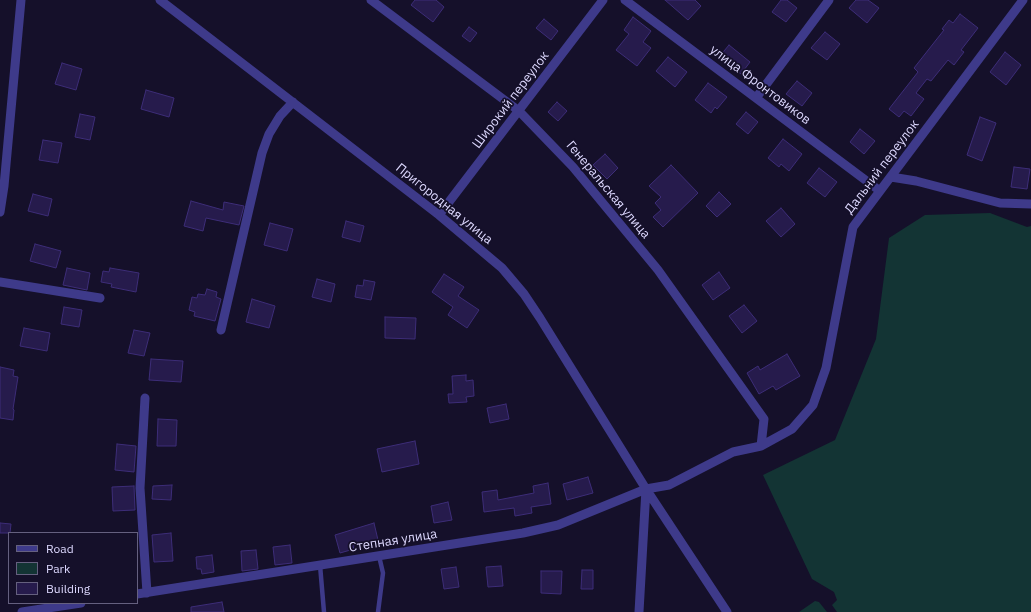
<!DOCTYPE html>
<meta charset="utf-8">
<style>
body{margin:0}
#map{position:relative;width:1031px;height:612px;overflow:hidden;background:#15102a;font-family:"IBM Plex Sans",sans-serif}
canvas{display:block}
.legend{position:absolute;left:8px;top:532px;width:130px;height:72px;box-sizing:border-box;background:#15102a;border:1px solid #65607f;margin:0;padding:5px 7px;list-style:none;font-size:12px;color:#ded9ff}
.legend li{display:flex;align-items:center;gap:8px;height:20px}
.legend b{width:20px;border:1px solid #65607f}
</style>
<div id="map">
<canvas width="1031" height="612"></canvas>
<ul class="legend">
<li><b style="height:5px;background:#3e3a8a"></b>Road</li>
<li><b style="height:11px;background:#133434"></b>Park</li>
<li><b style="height:11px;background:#261b4c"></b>Building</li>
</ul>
</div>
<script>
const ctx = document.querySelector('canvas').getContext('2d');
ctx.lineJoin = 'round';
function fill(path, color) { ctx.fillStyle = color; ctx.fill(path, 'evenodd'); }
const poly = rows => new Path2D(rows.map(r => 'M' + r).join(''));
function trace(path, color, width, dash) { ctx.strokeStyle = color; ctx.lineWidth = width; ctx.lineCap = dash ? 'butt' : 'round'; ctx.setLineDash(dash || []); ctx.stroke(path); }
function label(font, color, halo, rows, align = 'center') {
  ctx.font = font + ' "IBM Plex Sans",sans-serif'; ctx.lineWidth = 3.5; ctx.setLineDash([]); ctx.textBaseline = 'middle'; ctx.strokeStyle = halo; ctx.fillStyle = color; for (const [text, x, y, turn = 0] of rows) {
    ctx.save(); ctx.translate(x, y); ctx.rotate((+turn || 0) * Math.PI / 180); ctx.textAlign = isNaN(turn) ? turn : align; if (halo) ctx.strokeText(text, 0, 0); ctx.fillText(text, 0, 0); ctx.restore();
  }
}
const green = poly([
 [990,213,1027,227,1031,226,1031,612,837,612,832,605,837,600,834,592,812,579,763,475,835,440,876,339,889,238,925,215],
 [815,601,819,602,827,612,799,612]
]);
const building = poly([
 [415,0,436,0,444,7,433,22,411,5,415,0],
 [665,0,695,0,701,6,688,20,665,0],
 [781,0,787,0,797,8,786,22,772,12,781,0],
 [856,0,868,0,879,8,867,23,849,8,856,0],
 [960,14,978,28,961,50,964,52,954,65,948,60,931,81,927,79,916,93,924,99,911,116,904,111,899,117,889,109,918,72,914,68,944,30,942,29,949,20,953,23,960,14],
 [633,17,651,31,643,42,651,48,637,66,616,50,629,34,624,30,633,17],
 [544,19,558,31,551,40,536,28,544,19],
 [469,27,477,33,470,42,462,36,469,27],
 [825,32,840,44,827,60,811,48,825,32],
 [729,45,750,62,741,74,719,57,729,45],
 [1005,52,1021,65,1006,85,990,72,1005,52],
 [668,57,687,72,675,87,656,71,668,57],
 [62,63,82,69,76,90,55,84,62,63],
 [797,81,812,93,802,106,786,94,797,81],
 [708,83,727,97,717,109,715,107,711,113,695,100,708,83],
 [146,90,174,98,169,117,141,109,146,90],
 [557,102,567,111,558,121,548,112,557,102],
 [746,112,758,122,748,134,736,124,746,112],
 [80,114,95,117,90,140,75,137,80,114],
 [980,117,996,123,982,161,967,155,980,117],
 [860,129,875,141,864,154,850,142,860,129],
 [783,139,802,154,789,171,781,164,779,167,768,158,783,139],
 [43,140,62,143,58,163,39,160,43,140],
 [605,154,618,168,607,179,593,165,605,154],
 [671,165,698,193,663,227,653,217,661,210,655,203,661,197,649,186,671,165],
 [1014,167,1030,169,1027,189,1011,187,1014,167],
 [819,168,837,182,825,197,807,183,819,168],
 [719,192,731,204,717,217,706,206,719,192],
 [33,194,52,199,48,216,28,211,33,194],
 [191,201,223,210,224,202,244,206,239,225,206,218,203,231,184,226,191,201],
 [781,208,795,224,781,237,766,221,781,208],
 [346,221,364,226,360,242,342,237,346,221],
 [270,223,293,229,287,251,264,245,270,223],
 [35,244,61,251,56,268,30,261,35,244],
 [67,268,90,273,87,290,63,285,67,268],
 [110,268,139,273,136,292,111,287,112,284,101,282,103,271,109,272,110,268],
 [719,272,730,288,713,300,702,285,719,272],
 [444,274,464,287,458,296,479,310,467,328,448,315,453,307,432,292,444,274],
 [317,279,335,284,331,302,312,297,317,279],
 [364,280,375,282,371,300,355,297,357,285,363,286,364,280],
 [207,289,217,292,216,297,221,299,215,321,194,316,195,312,189,310,192,297,197,298,198,294,205,295,207,289],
 [252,299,275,306,269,328,246,322,252,299],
 [744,305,757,321,742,333,729,316,744,305],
 [64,307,82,310,79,327,61,324,64,307],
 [385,317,416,318,415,339,385,338,385,317],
 [24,328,50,333,47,351,20,346,24,328],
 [134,330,150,333,144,356,128,353,134,330],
 [787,354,800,376,776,390,773,386,759,394,747,373,758,366,760,370,787,354],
 [151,359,183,361,181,382,149,380,151,359],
 [0,367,14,370,13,376,18,377,13,409,14,410,13,420,0,418,0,367],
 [466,375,466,381,473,380,474,396,466,397,467,402,449,403,448,394,453,394,452,376,466,375],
 [506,404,509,419,490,423,487,408,506,404],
 [158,419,177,420,176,446,157,446,158,419],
 [415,441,419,464,382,472,377,449,415,441],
 [117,444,136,446,134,472,115,470,117,444],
 [588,477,593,493,567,500,563,484,588,477],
 [548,483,551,504,531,507,532,513,515,516,514,508,484,512,482,492,497,490,498,500,534,493,533,486,548,483],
 [172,485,171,500,152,499,153,486,172,485],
 [134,486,135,510,113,511,112,487,134,486],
 [448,502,452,520,434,523,431,506,448,502],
 [0,523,11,524,10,533,0,533,0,523],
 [374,523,378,540,353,546,354,549,340,553,335,535,374,523],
 [171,533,173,561,154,562,152,535,171,533],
 [290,545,292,563,275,565,273,547,290,545],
 [256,550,258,569,242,571,241,551,256,550],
 [212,555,214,572,202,574,201,569,197,569,196,557,212,555],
 [501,566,503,586,488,587,486,567,501,566],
 [456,567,459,587,444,589,441,569,456,567],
 [582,570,593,570,593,589,581,589,582,570],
 [541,571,562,571,561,594,541,593,541,571],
 [222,602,224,612,191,612,191,607,222,602]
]);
const service = poly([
 [320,565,324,612],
 [378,612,383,573,379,556]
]);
const minor = poly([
 [160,0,439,215,502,268,524,294,540,318,646,489,727,612],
 [371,0,519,111,573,167,658,270,764,419,761,446],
 [625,0,880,191],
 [756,98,829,0],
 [891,177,916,181,1000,203,1031,204],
 [0,212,4,186,21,0],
 [439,215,603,0],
 [0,282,100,298],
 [221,330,262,153,269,134,280,116,293,102],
 [145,398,140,488,147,593],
 [137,594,523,533,558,525,646,489,669,485,733,452,761,446,792,429,813,405,826,368,853,227,1023,0],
 [22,612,81,603],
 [639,612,646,489]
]);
const streetNames = [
 ["улица Фронтовиков",760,85,37],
 ["Широкий переулок",511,100,-53],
 ["Дальний переулок",882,167,-53],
 ["Генеральская улица",608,190,50],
 ["Пригородная улица",444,204,39],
 ["Степная улица",393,541,-9]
];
fill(green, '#133434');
fill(building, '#261b4c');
trace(building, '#3d2d78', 1);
trace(service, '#3e3a8a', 4.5);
trace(minor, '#3e3a8a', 9);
label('13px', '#ded9ff', '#15102a', streetNames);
</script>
